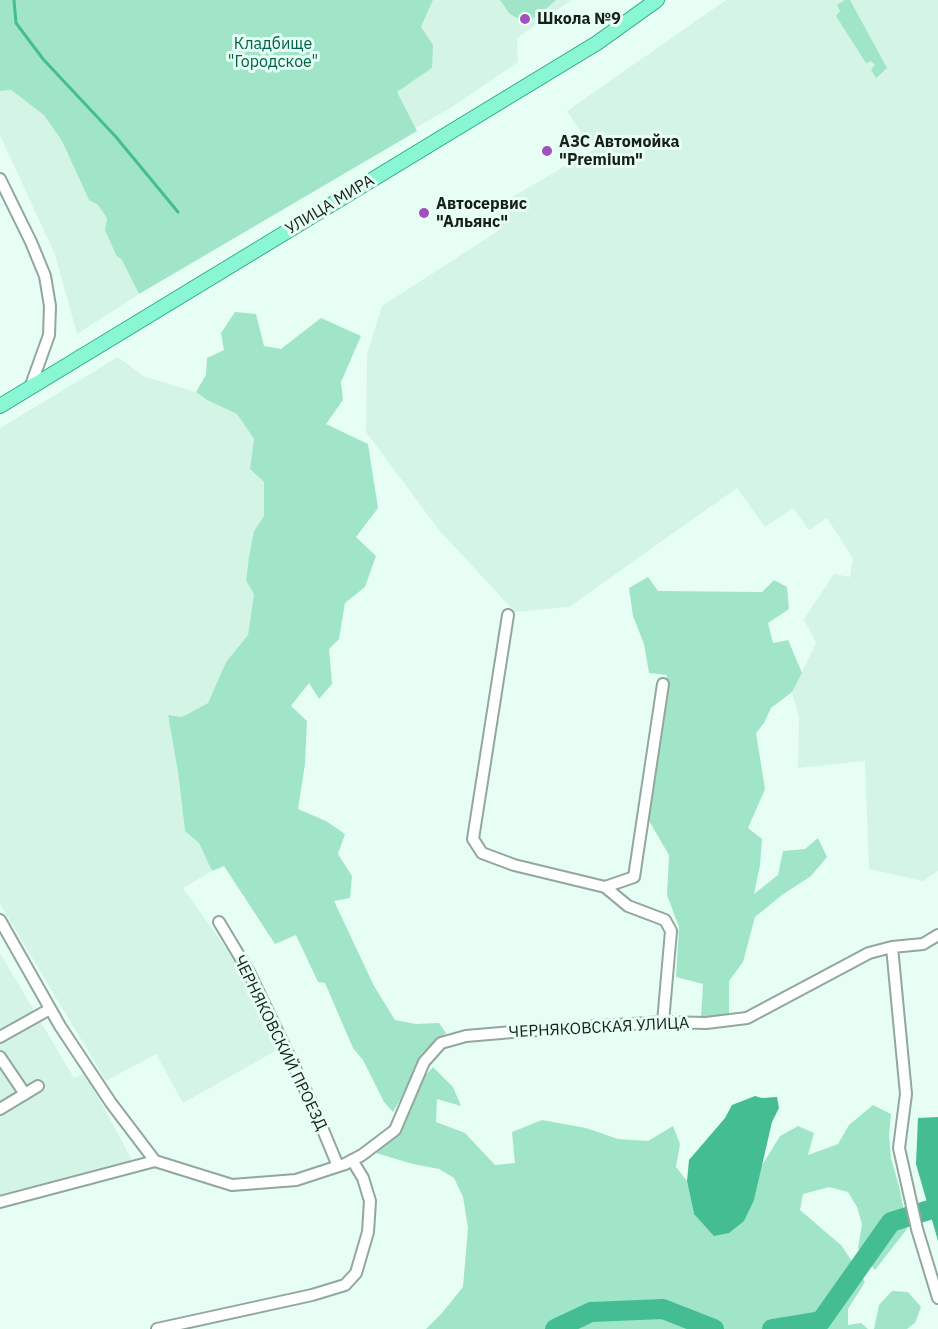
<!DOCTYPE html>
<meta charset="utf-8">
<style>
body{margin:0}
canvas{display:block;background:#e7fef4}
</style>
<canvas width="938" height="1329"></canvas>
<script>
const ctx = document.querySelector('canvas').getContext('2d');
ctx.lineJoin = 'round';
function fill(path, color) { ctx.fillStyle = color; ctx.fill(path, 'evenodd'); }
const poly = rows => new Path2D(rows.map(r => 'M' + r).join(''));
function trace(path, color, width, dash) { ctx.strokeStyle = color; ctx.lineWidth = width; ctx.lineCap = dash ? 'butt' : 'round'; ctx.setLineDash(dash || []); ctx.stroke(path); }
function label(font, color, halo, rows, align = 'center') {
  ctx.font = font + ' "IBM Plex Sans",sans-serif'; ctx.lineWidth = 6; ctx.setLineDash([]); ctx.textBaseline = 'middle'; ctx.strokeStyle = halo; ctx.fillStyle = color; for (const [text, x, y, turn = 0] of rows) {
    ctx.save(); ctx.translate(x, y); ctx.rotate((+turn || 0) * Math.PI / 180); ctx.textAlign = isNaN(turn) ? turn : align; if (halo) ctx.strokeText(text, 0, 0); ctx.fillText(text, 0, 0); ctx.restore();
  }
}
const built = poly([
 [433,0,571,0,517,38,518,62,449,109,415,128,397,92,432,68,432,45,421,27],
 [726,0,938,0,938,871,923,881,869,869,865,761,798,768,799,718,792,692,816,643,804,619,834,574,850,577,853,558,827,518,809,530,793,508,765,527,737,488,569,607,515,612,439,530,366,432,367,354,382,306,498,231,488,211,593,150,567,111],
 [11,90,44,114,62,141,89,200,98,205,107,218,105,230,116,255,122,260,139,294,77,334,55,255,0,135,0,91],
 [118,357,143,376,196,392,207,400,237,414,254,439,250,469,264,482,264,516,254,531,246,581,254,594,248,635,226,662,208,703,182,717,168,715,178,772,185,831,199,843,212,871,183,888,242,971,279,1049,183,1103,156,1054,106,1081,0,904,0,428],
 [0,953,74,1078,85,1073,132,1160,0,1195]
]);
const green = poly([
 [0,0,433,0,421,27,433,45,432,68,397,92,417,131,139,294,122,260,116,255,105,230,107,218,98,205,89,200,62,141,44,115,11,90,0,91],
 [500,0,556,0,540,14,531,19,521,20,510,14],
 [845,0,850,0,887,68,876,78,871,70,875,65,871,61,866,63,836,16,840,11,837,5],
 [235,312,256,314,264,346,281,349,321,318,361,336,341,382,343,400,326,424,368,444,378,508,356,537,376,556,365,587,345,603,339,639,329,649,332,684,319,699,309,683,291,706,307,721,305,764,298,809,326,821,345,834,338,854,352,876,350,898,334,901,374,986,395,1020,416,1024,439,1023,446,1033,422,1053,401,1098,393,1112,384,1102,363,1060,353,1048,325,983,318,982,296,935,275,944,224,866,212,871,199,843,185,831,178,772,168,715,182,717,208,703,226,662,248,635,254,594,246,581,249,557,254,531,264,516,264,482,250,469,254,439,237,414,207,400,196,392,206,375,207,358,224,350,221,333],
 [648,577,658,591,762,592,774,580,787,587,789,609,768,623,773,643,788,640,802,673,792,692,771,708,764,723,756,733,765,789,748,828,762,839,760,865,754,894,778,875,783,851,805,849,818,838,827,857,811,876,782,895,755,917,743,962,729,981,729,1015,701,1017,703,984,676,977,679,927,667,895,669,855,648,819,667,675,649,673,644,644,633,616,629,588],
 [433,1067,453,1087,461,1106,437,1099,436,1122,465,1133,495,1165,515,1163,512,1132,542,1120,586,1128,618,1139,648,1141,673,1126,680,1144,676,1167,687,1181,694,1214,754,1200,761,1167,780,1136,798,1126,814,1133,808,1155,838,1144,849,1125,873,1105,891,1114,889,1135,891,1158,900,1190,907,1229,875,1270,858,1248,862,1224,857,1207,848,1192,829,1187,803,1194,800,1210,842,1246,865,1282,848,1309,848,1325,861,1323,868,1329,426,1329,442,1313,463,1287,468,1228,463,1197,454,1178,439,1169,413,1164,376,1153,399,1132,425,1076],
 [892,1291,908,1292,921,1307,915,1323,907,1329,874,1329,879,1305]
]);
const water = poly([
 [755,1096,762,1098,777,1097,779,1108,772,1122,754,1200,744,1221,729,1233,714,1236,694,1214,687,1181,689,1160,725,1118,732,1105],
 [938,1117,938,1241,916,1164,918,1118]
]);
const stream = poly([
 [14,0,16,23,43,59,116,137,178,212]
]);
const river = poly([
 [555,1329,591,1312,663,1309,714,1329],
 [772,1329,821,1321,891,1222,929,1210]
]);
const minor = poly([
 [0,179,31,242,45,276,50,306,49,335,30,388],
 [508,615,473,839,482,853,514,865,605,887,628,906,665,920,671,931,663,1022],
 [605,887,634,877,663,684],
 [0,920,60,1026,111,1103,155,1161],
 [219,922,249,972,313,1106,338,1166],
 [892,947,906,1094,899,1148,917,1229,938,1298],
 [0,1037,50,1009],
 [0,1057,25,1094],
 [0,1109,38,1086],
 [155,1161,232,1185,296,1180,345,1164,362,1155,395,1130,424,1062,441,1043,466,1036,524,1031,663,1022,706,1023,747,1018,869,953,892,947,923,944,938,935],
 [0,1202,155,1161],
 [157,1329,312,1295,345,1285,356,1273,368,1232,370,1201,363,1178,352,1160]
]);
const major = poly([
 [0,406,597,43,657,0]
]);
const markers = [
 [525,19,6,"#a250bf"],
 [547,151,6,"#a250bf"],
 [424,213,6,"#a250bf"]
];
const poiNames = [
 ["Школа №9",537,19],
 ["АЗС Автомойка",559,142],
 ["\"Premium\"",559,160],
 ["Автосервис",436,204],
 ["\"Альянс\"",436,222]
];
const parkNames = [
 ["Кладбище",273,44],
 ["\"Городское\"",273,62]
];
const streetNames = [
 ["УЛИЦА МИРА",330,205,-31],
 ["ЧЕРНЯКОВСКАЯ УЛИЦА",599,1028,-3],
 ["ЧЕРНЯКОВСКИЙ ПРОЕЗД",280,1043,64]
];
fill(built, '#d4f4e5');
fill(green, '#a0e5c8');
fill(water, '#44bd93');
trace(stream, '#44bd93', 3);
trace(river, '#44bd93', 20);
trace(minor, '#92a79e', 14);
trace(major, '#2fa881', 16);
trace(minor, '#fff', 10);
trace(major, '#8af7d4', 14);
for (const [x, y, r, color] of markers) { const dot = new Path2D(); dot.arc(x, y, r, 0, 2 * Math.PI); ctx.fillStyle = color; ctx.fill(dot); trace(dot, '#e7fef4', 2); }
label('bold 16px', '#171f1b', '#e7fef4', poiNames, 'left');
label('16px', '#006348', '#e7fef4', parkNames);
label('16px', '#171f1b', '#e7fef4', streetNames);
</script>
